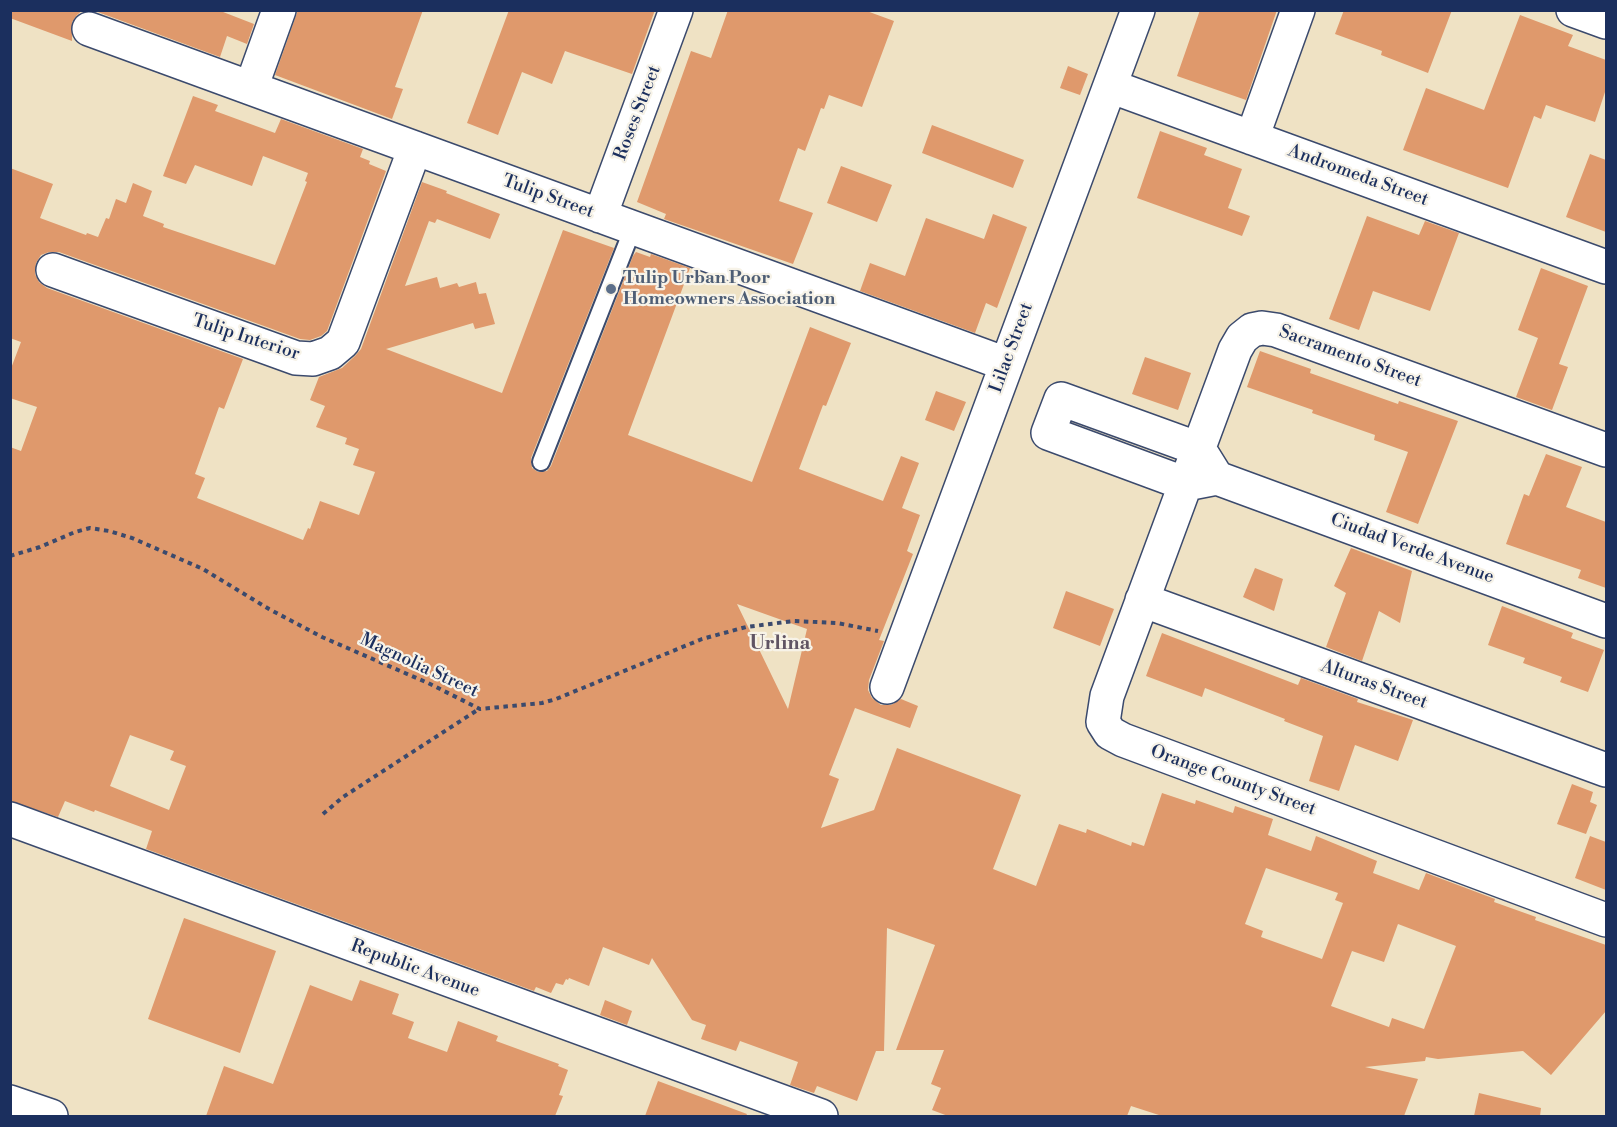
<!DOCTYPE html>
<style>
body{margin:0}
#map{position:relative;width:1617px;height:1127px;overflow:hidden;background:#efe2c4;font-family:"Libre Bodoni",serif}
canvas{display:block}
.frame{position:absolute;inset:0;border:12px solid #1b2f5e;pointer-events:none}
</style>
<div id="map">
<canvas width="1617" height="1127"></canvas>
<div class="frame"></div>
</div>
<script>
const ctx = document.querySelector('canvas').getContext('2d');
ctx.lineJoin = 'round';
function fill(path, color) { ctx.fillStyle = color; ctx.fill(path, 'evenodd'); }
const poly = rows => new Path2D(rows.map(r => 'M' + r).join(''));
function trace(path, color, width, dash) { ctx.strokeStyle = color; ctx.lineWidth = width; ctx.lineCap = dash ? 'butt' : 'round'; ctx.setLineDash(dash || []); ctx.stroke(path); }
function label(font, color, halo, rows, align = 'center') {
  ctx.font = font + ' "Libre Bodoni",serif'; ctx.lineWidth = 4.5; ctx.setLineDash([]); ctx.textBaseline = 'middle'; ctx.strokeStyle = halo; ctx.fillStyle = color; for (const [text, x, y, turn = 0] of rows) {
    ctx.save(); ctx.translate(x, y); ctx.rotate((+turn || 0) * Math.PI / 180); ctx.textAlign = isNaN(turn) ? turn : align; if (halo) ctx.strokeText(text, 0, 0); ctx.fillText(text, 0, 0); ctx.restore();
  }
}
const building = poly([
 [10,10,83,10,77,15,72,22,72,41,10,18],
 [88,10,218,10,254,24,247,44,227,36,220,57,95,11],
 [298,10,423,10,395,87,403,89,392,119,275,75],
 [509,10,655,10,632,74,565,51,552,84,522,72,498,135,467,123],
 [728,10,864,10,894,21,862,107,829,95,824,109,821,108,805,151,798,148,779,201,813,213,793,264,664,219,666,214,637,202,691,51,711,58],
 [1200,10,1277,10,1246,100,1177,76],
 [1344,10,1452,10,1428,73,1381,55,1382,51,1335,34],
 [1520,15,1573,35,1568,46,1606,60,1606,89,1595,122,1546,105,1541,119,1534,116,1508,188,1403,150,1426,88,1484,110],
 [1068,66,1088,74,1080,95,1060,88],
 [193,96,218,105,215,111,275,133,281,119,363,149,360,157,370,161,369,164,386,171,327,331,321,336,310,340,300,339,59,252,49,252,41,255,36,263,35,274,39,282,47,288,243,359,224,409,219,407,195,474,205,478,197,498,303,540,308,528,310,529,320,501,359,515,375,472,353,465,359,449,345,444,347,438,316,427,325,406,310,400,319,377,342,368,355,356,361,349,422,182,447,191,446,193,500,214,490,239,437,219,435,223,429,221,405,286,437,277,440,288,457,283,459,287,476,282,479,294,486,293,495,324,475,329,473,323,386,349,502,393,563,230,614,248,531,458,532,468,538,472,547,471,551,466,633,256,636,252,650,257,651,254,690,268,628,435,752,482,810,327,851,343,826,406,823,405,799,469,883,501,901,456,919,463,902,508,920,515,907,551,913,554,879,640,884,641,869,680,868,690,872,698,881,705,891,705,901,699,918,706,910,728,855,708,829,775,839,779,821,828,874,810,897,748,1021,795,993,869,1036,886,1059,824,1086,833,1087,829,1131,846,1132,842,1144,846,1162,793,1195,804,1196,800,1233,813,1235,806,1273,819,1268,835,1311,851,1316,836,1377,861,1373,873,1419,890,1426,873,1495,899,1494,902,1536,917,1535,920,1606,945,1606,1011,1551,1075,1523,1051,1438,1059,1426,1057,1425,1061,1365,1067,1418,1079,1404,1116,1162,1116,1131,1106,1127,1116,948,1116,932,1110,941,1088,931,1084,944,1050,896,1050,935,945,887,928,884,1051,876,1051,857,1101,817,1086,814,1093,790,1085,798,1062,740,1041,736,1051,701,1039,706,1025,692,1020,652,958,649,965,603,947,589,986,569,978,568,980,566,979,563,985,556,983,551,993,536,987,534,991,146,849,152,831,95,810,94,812,65,801,58,817,10,801,10,447,21,451,37,407,10,398,10,371,21,342,10,338,10,168,53,184,40,218,86,235,87,233,98,237,106,218,109,219,116,199,126,203,133,183,152,191,143,216,164,224,163,227,275,265,307,182,305,181,308,173,263,156,252,186,195,165,186,184,163,176],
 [737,604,807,629,788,709],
 [130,735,174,751,170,760,186,766,169,810,110,786],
 [1266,868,1338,893,1335,900,1343,903,1322,959,1261,937,1263,931,1245,924],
 [1398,924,1456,946,1424,1029,1392,1018,1389,1027,1331,1006,1352,951,1384,962],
 [932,125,1024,160,1013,188,922,153],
 [1160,131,1207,148,1204,155,1242,169,1228,208,1250,216,1242,236,1137,198],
 [1590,154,1606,160,1606,232,1566,217],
 [841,166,892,185,877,222,827,203],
 [993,214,1027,227,997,308,986,303,975,333,860,291,870,263,905,276,926,218,984,239],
 [1367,216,1419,235,1425,221,1459,233,1430,311,1373,291,1359,330,1329,319],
 [1541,268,1588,286,1559,364,1568,367,1552,410,1516,397,1538,338,1518,330],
 [1260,351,1311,369,1310,373,1398,404,1399,401,1458,421,1418,524,1386,512,1408,452,1374,440,1375,435,1312,413,1313,410,1247,387],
 [1145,357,1191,373,1178,410,1132,394],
 [936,391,966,402,954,431,925,420],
 [1546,454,1582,467,1566,507,1606,522,1606,588,1578,578,1581,570,1506,544,1524,494,1529,496],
 [1351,548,1412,571,1400,623,1379,611,1362,661,1326,647,1346,593,1334,586],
 [1255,568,1283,579,1274,611,1243,597],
 [1066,591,1114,609,1100,646,1053,628],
 [1502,606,1573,633,1571,638,1604,650,1588,692,1560,682,1562,677,1523,663,1525,658,1488,645],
 [1162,633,1298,685,1301,678,1358,699,1357,702,1413,720,1398,761,1355,745,1339,791,1309,781,1323,736,1284,721,1285,719,1205,688,1202,697,1146,676],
 [1572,784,1593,792,1590,802,1597,805,1586,834,1557,824],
 [1590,836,1606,842,1606,890,1575,878],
 [184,918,276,951,240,1053,148,1019],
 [360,980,399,994,392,1014,414,1022,408,1038,447,1052,458,1021,498,1036,496,1041,559,1064,558,1066,568,1070,559,1095,563,1096,555,1116,206,1116,224,1066,273,1084,310,985,352,1001],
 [605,1000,632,1011,627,1025,600,1015],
 [658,1081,747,1114,746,1116,645,1116],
 [1479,1093,1541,1108,1540,1116,1474,1116]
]);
const path = poly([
 [10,556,40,547,75,532,90,528,109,531,132,538,203,569,269,609,322,637,428,683,480,709,542,703,556,699,702,639,746,627,794,621,837,623,878,631],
 [323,814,343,797,479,709]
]);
const service = poly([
 [541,462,633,228]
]);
const minor = poly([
 [1573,10,1606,22],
 [89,29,1006,364],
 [1110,86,1606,267],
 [251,88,279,10],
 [1252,138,1298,10],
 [600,216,676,10],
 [53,270,296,358,313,359,330,353,343,342,415,148],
 [1606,450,1276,330,1262,328,1252,330,1242,338,1235,350,1107,696,1103,722,1110,733,1123,740,1606,920],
 [1217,478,1199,449,1061,399,1048,433,1186,484,1217,478,1606,621],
 [1142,600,1606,770],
 [887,687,1138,10],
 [10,1102,51,1116]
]);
const secondary = poly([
 [10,819,821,1116]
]);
const markers = [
 [611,289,6,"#5c6f8a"]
];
const streetNames = [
 ["Roses Street",638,113,-69],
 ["Andromeda Street",1358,176,20],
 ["Tulip Street",548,197,20],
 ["Tulip Interior",246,338,18],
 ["Lilac Street",1012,348,-70],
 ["Sacramento Street",1350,357,20],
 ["Ciudad Verde Avenue",1412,549,20],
 ["Magnolia Street",419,666,25],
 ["Alturas Street",1374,685,20],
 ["Orange County Street",1233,781,20],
 ["Republic Avenue",415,969,20]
];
const serviceNames = [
 ["Tulip Urban Poor",623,279],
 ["Homeowners Association",623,300]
];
const neighbourhoodNames = [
 ["Urlina",780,644]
];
fill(building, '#df996c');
trace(service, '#3b4a6d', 20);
trace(minor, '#3b4a6d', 36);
trace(secondary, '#3b4a6d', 36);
trace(path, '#3b4a6d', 4, [4.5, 4.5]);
trace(service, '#fff', 16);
trace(minor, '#fff', 33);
trace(secondary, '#fff', 33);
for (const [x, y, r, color] of markers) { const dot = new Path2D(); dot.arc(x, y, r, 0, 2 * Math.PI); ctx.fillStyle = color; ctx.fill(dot); trace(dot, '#f7f3e8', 2); }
label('18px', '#1b2f5e', '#f7f3e8', streetNames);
label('bold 18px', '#4e5e75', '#f7f3e8', serviceNames, 'left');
label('bold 20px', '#605463', '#f7f3e8', neighbourhoodNames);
</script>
